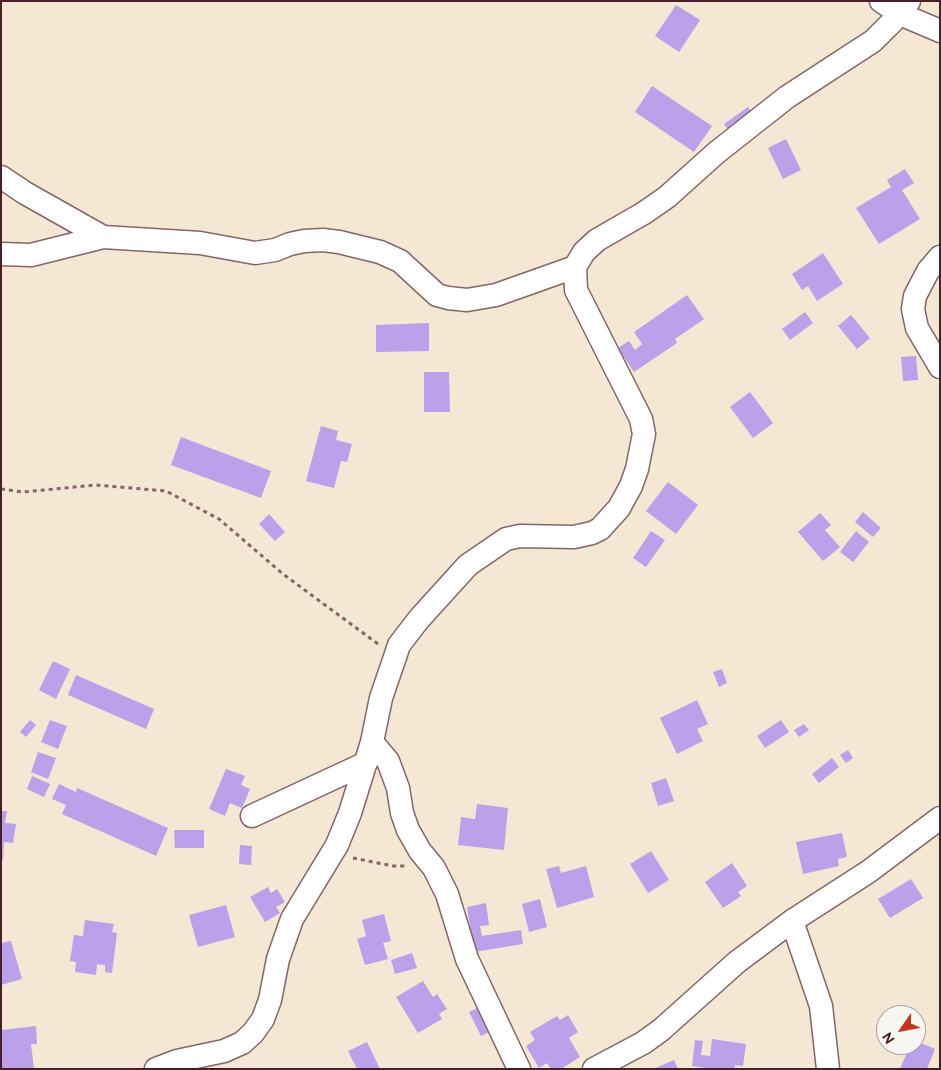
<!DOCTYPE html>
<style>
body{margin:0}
#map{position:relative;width:941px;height:1070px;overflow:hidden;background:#f4e7d4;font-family:"Balsamiq Sans",sans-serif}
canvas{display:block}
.frame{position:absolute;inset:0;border:2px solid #4a1f2b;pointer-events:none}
.north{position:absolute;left:876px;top:1005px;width:50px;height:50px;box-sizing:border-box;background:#f6f6f2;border:1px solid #b1a0a2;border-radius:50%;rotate:237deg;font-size:14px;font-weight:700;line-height:20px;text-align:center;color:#4a1f2b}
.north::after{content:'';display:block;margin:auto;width:18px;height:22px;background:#c8321e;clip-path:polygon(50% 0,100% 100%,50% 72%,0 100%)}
</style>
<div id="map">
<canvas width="941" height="1070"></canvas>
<div class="frame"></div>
<div class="north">N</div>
</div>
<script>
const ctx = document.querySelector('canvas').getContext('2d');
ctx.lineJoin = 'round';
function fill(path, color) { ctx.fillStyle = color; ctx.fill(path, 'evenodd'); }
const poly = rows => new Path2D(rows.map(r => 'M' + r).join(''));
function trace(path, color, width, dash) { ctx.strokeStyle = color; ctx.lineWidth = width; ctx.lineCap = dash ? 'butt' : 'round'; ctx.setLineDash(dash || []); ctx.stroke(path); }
const building = poly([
 [676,5,700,20,679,52,655,36],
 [652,86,712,126,694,152,635,112],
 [748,107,755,117,732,135,724,124],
 [786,139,801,170,783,179,768,148],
 [905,169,914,183,902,190,920,219,879,244,856,208,891,187,887,180],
 [823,253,843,284,817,301,808,286,802,290,792,274],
 [687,295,704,319,675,339,677,343,634,372,618,348,629,341,635,350,642,344,634,332],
 [805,312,813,323,790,340,782,329],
 [851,315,870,338,857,349,838,326],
 [429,323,429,351,376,352,376,325],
 [916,356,918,380,903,381,901,357],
 [424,372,449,372,450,412,424,412],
 [750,392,773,423,753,438,730,407],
 [321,426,338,431,336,440,352,444,347,462,341,461,334,488,306,481],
 [181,437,271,471,261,498,171,465],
 [668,482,698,505,676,534,646,511],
 [863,512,881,528,873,537,855,522],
 [820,513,831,525,825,530,840,547,823,561,798,532],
 [269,514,285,532,275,541,259,524],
 [651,531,665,540,646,567,633,558],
 [856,531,869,542,853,562,840,552],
 [53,661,70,669,56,699,39,690],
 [722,669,727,683,719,687,713,672],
 [76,675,154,709,146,729,68,695],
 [697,700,708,724,697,729,703,741,677,754,660,718],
 [30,720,36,725,26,737,20,732],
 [50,720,67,726,58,749,41,742],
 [781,720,789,732,765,748,757,736],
 [804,724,809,730,799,737,794,730],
 [848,750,853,758,846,763,840,755],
 [38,752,56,758,48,779,31,772],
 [832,758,839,767,819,783,812,774],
 [226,769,245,776,241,785,250,789,242,808,230,803,225,816,209,809],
 [32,776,50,784,44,797,27,789],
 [666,778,674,801,658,806,651,783],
 [59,784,76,792,77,788,168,828,156,856,62,814,66,805,52,799],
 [477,804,508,808,504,850,458,845,461,817,475,819],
 [1,811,7,811,5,823,16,824,13,843,4,842,3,860,1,860],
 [174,830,204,830,204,848,175,848],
 [842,833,847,857,838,859,839,866,803,874,796,842],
 [240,845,252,846,251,865,239,864],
 [651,851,669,880,648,893,630,864],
 [732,863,747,886,738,892,741,896,723,908,705,882],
 [559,866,561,873,586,866,594,897,557,908,546,869],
 [911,879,923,898,890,918,878,899],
 [268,887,271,893,277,889,285,902,276,907,280,913,265,922,250,897],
 [540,899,547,927,529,932,522,904],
 [486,903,489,925,480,926,482,936,521,930,523,944,474,952,467,907],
 [226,905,235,937,198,947,189,915],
 [384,914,391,941,383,943,388,959,365,965,357,939,366,936,362,920],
 [85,920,114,924,112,932,117,933,112,973,105,972,105,965,97,964,96,975,75,972,76,962,70,961,74,935,83,936],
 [11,941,22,979,1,985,1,943],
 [412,953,417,968,395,974,391,960],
 [423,981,433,997,437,994,447,1009,439,1014,442,1019,418,1033,396,997],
 [483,1005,495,1029,481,1036,469,1012],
 [568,1015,578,1032,569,1038,580,1057,561,1069,551,1069,547,1063,539,1068,526,1046,535,1040,530,1032,557,1016,560,1020],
 [36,1026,37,1044,31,1044,34,1069,1,1069,1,1030],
 [712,1039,746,1044,743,1066,735,1065,735,1069,713,1069,692,1066,695,1040,703,1041,701,1055,710,1056],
 [916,1041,935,1049,927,1069,900,1069,910,1045,916,1045],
 [367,1042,380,1069,357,1069,348,1051],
 [674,1060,678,1069,653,1069]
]);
const path = poly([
 [1,489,23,492,96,485,166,491,219,519,283,574,378,644],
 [353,858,393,866,406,866]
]);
const street = poly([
 [881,1,900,14,940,31],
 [1,177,25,193,103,237,200,243,255,253,275,250,290,244,304,241,323,240,339,242,380,252,400,261,437,295,448,298,467,300,496,295,575,267],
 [1,254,31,255,103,237],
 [940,257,928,271,915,296,913,309,917,328,940,367],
 [372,742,388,761,398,788,402,813,408,830,420,851,434,868,447,894,467,959,519,1069],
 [252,816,366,763],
 [792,921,821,1006,828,1069],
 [156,1069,177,1061,224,1051,242,1043,253,1033,263,1019,270,1000,278,959,292,919,337,845,350,813,372,742,381,698,395,657,399,645,419,619,468,565,506,539,520,536,574,537,592,533,600,529,619,508,631,486,637,469,644,434,641,419,576,290,575,267,584,252,597,240,644,213,667,197,716,153,787,97,873,41,900,14,909,1],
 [594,1069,643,1043,661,1030,737,962,792,921,868,872,940,818]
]);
fill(building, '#baa1e9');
trace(street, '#866566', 25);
trace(path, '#866566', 3, [4, 4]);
trace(street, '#fff', 22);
</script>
